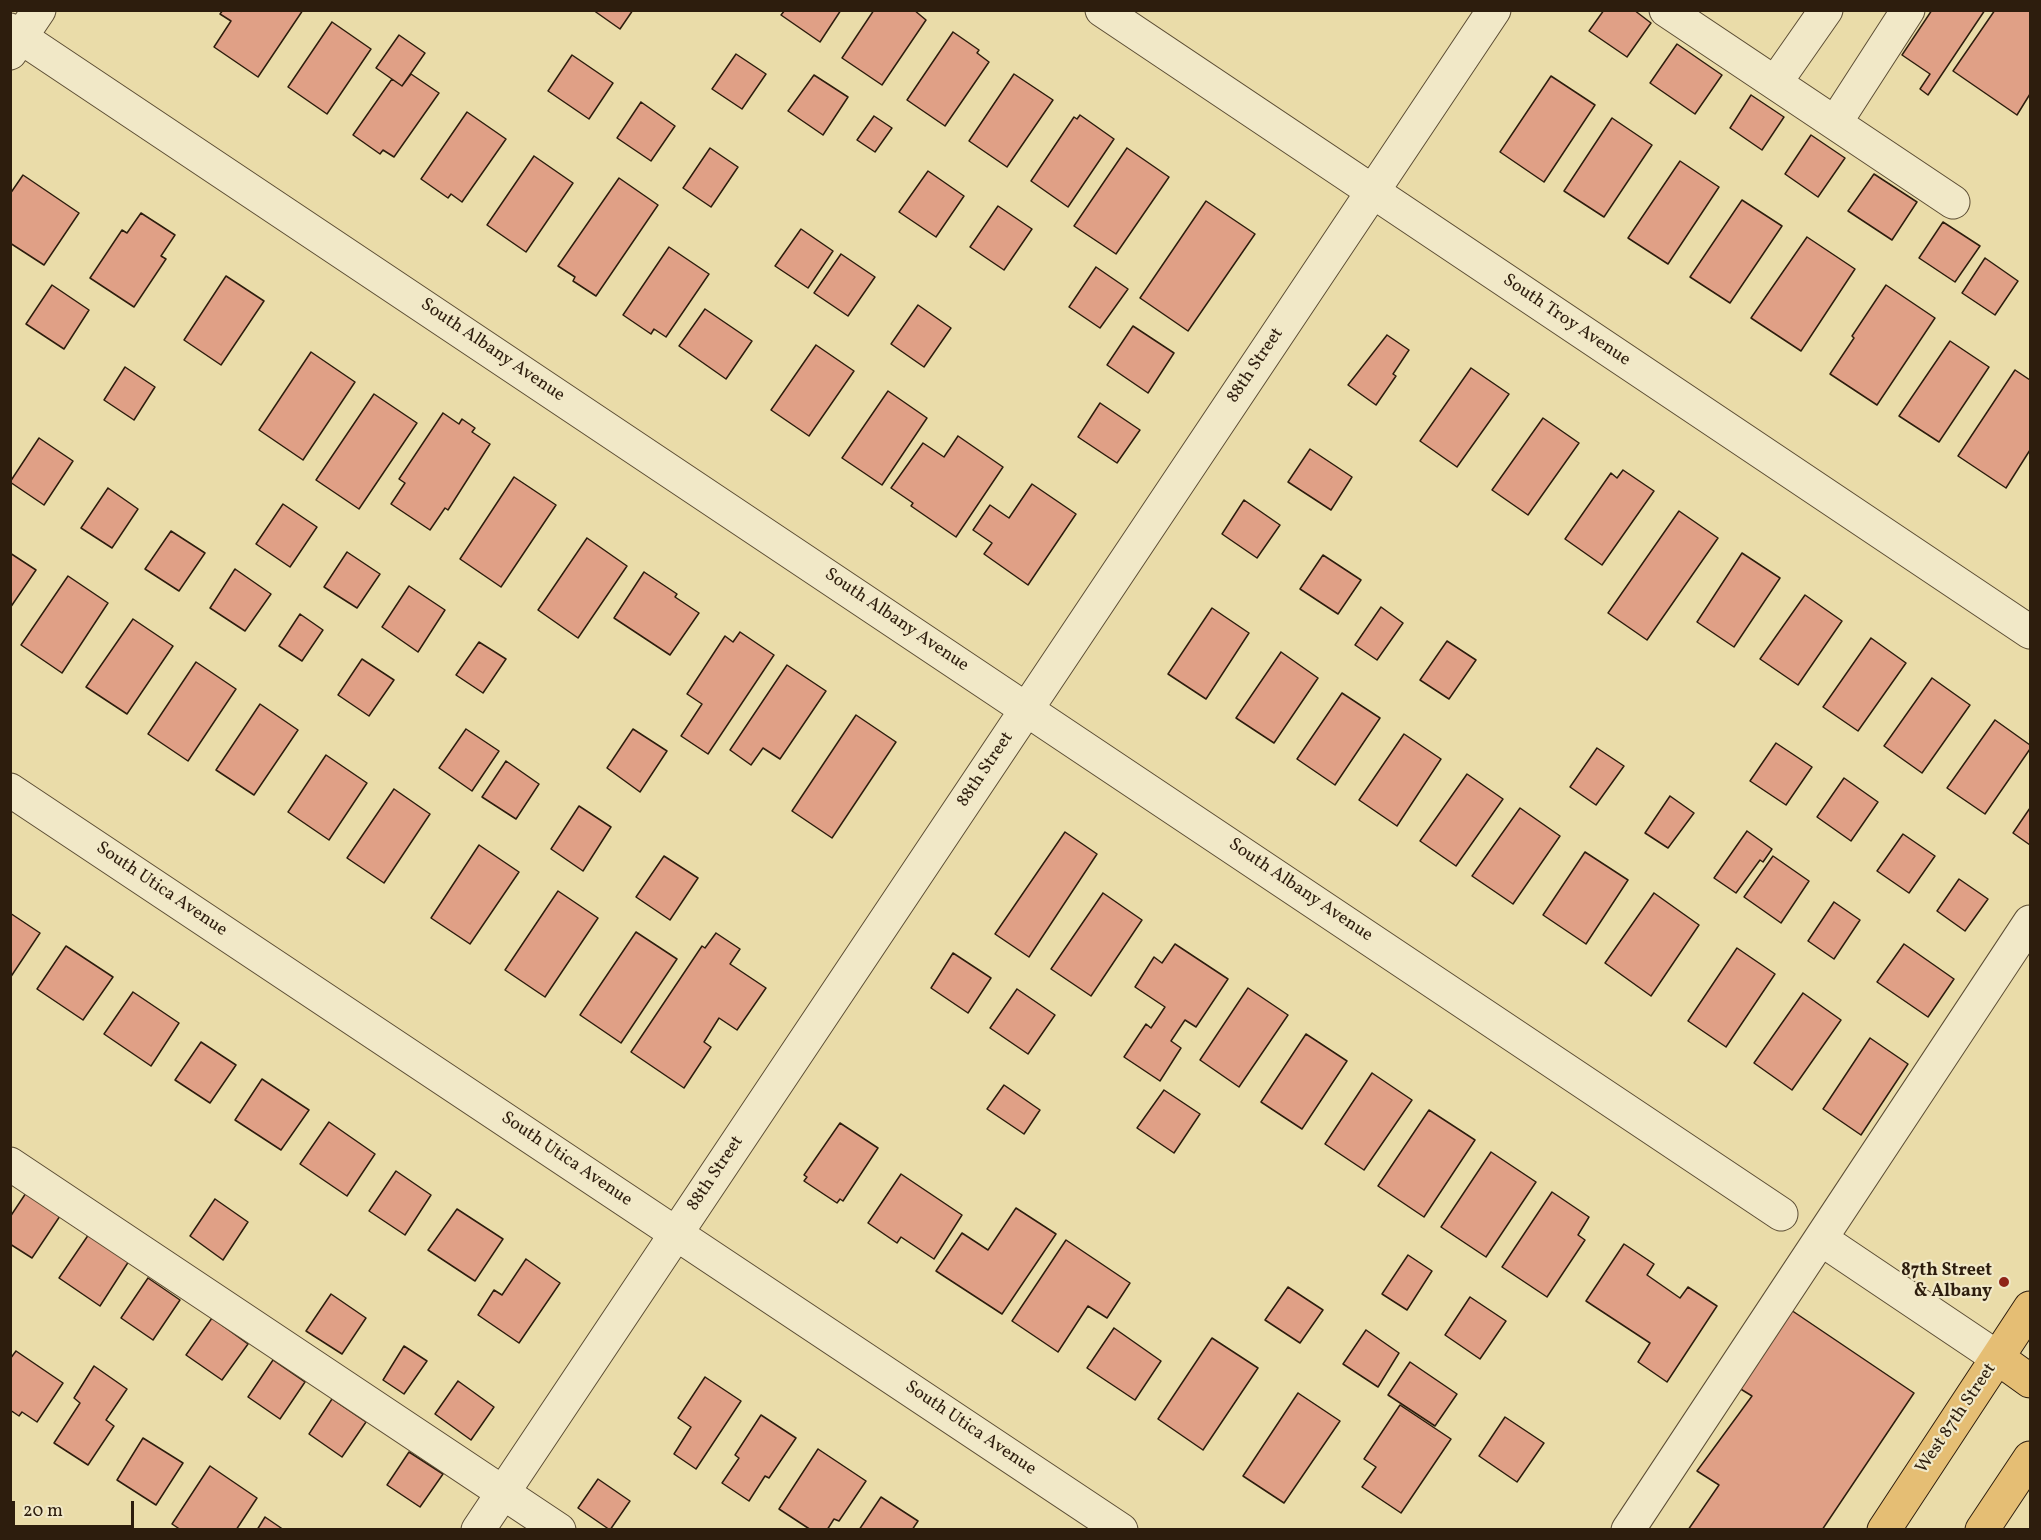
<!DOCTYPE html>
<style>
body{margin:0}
#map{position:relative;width:2041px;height:1540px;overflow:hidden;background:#eadca9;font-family:Vollkorn,serif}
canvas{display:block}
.frame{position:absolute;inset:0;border:12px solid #2d1d0d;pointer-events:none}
.scale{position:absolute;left:12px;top:1501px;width:122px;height:27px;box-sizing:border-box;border:3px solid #2d1d0d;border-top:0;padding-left:8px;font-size:18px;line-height:21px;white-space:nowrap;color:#2d1d0d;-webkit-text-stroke:4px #f1e8c7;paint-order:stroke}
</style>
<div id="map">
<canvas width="2041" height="1540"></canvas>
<div class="frame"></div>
<div class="scale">20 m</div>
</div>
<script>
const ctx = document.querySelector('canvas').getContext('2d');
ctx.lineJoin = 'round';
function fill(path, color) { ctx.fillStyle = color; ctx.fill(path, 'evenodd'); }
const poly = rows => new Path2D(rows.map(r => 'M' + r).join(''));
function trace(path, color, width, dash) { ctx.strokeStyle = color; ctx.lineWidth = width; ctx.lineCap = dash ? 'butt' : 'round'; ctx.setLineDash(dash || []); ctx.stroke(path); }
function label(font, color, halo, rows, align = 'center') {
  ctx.font = font + ' Vollkorn,serif'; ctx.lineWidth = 4.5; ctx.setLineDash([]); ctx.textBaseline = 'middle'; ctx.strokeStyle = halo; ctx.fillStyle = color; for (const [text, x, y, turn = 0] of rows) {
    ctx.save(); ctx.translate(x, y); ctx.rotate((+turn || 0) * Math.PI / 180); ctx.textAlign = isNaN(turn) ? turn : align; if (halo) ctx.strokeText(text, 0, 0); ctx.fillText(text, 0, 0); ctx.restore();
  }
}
const building = poly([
 [223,10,303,10,258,77,214,47,231,21,220,14,223,10],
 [593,10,633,10,620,29,593,10],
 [785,10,841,10,820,42,781,15,785,10],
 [874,10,914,10,926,20,882,85,842,58,874,10],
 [1604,10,1634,10,1651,23,1627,57,1589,31,1604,10],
 [1932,10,1985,10,1928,95,1920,89,1930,74,1902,55,1932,10],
 [1995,10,2030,10,2030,94,2017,115,1953,71,1995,10],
 [332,22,371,49,327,114,288,87,332,22],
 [953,32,979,50,977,53,989,62,945,126,907,100,953,32],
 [399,35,425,53,402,86,376,68,399,35],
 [1677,44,1722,75,1695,114,1650,83,1677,44],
 [736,54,766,74,742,109,712,89,736,54],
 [572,55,613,83,589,119,548,91,572,55],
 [411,74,439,93,394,157,383,150,380,154,353,135,392,79,402,86,411,74],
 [1014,74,1053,100,1007,167,969,141,1014,74],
 [814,75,848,97,823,135,788,111,814,75],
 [1551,76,1595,105,1544,182,1500,152,1551,76],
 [1751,95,1784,117,1762,150,1730,128,1751,95],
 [641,102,675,126,651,161,617,138,641,102],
 [467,112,506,139,462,202,451,194,448,198,421,179,467,112],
 [1080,115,1114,139,1068,207,1031,181,1074,117,1077,119,1080,115],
 [874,116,892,128,875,152,857,140,874,116],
 [1612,118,1652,145,1604,217,1564,191,1612,118],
 [1811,135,1845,158,1818,197,1785,174,1811,135],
 [710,148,738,167,711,207,683,188,710,148],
 [1127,148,1169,177,1116,254,1074,226,1127,148],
 [534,156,573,183,526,252,487,225,534,156],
 [1680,161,1719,187,1668,264,1628,238,1680,161],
 [928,171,964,196,936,237,899,212,928,171],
 [1874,174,1917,202,1892,240,1848,211,1874,174],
 [23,175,79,213,44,265,10,243,10,194,23,175],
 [619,178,658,205,596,296,573,281,575,277,558,266,619,178],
 [1742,200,1782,226,1730,303,1690,277,1742,200],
 [1206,201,1255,234,1188,331,1140,298,1206,201],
 [998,206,1032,229,1004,270,970,247,998,206],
 [141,213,175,235,161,256,166,259,134,307,90,278,122,230,127,233,141,213],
 [1943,222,1980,246,1955,282,1919,258,1943,222],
 [801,229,833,251,808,288,775,266,801,229],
 [1807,237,1855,269,1801,351,1751,318,1807,237],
 [669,247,709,274,666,337,654,329,651,334,623,315,669,247],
 [841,254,875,277,848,316,814,293,841,254],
 [1985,258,2018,281,1995,315,1962,293,1985,258],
 [1096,267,1128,289,1100,328,1069,307,1096,267],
 [226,276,264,301,221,365,184,340,226,276],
 [52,285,89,310,64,349,26,324,52,285],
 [1886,285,1935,318,1877,405,1830,374,1854,338,1852,336,1886,285],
 [918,305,951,328,924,367,891,344,918,305],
 [705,309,752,341,726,379,679,346,705,309],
 [1133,326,1174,353,1148,393,1107,365,1133,326],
 [1387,335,1409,350,1393,374,1396,376,1376,405,1348,385,1387,335],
 [1950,341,1989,367,1939,442,1899,416,1950,341],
 [816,345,854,371,809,436,771,410,816,345],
 [311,352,355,382,303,460,259,430,311,352],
 [125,367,155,387,134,420,104,400,125,367],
 [1471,368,1509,394,1457,467,1420,441,1471,368],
 [2015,370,2030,380,2030,450,2006,488,1958,456,2015,370],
 [888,391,927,418,882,485,842,458,888,391],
 [374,394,417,423,359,509,316,480,374,394],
 [1100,403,1140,430,1117,463,1078,437,1100,403],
 [443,413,459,424,462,419,475,428,472,432,490,444,448,510,445,508,430,530,391,504,405,483,399,479,443,413],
 [1543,418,1579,443,1528,515,1492,490,1543,418],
 [958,436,1003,467,956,537,911,506,913,503,891,488,923,443,944,457,958,436],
 [39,438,73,461,44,505,10,482,39,438],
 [1310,449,1352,477,1331,510,1288,482,1310,449],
 [1623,470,1654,491,1602,565,1565,539,1611,473,1617,478,1623,470],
 [514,477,556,505,501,587,460,559,514,477],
 [1032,484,1076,514,1028,585,984,554,992,543,973,530,990,505,1009,518,1032,484],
 [108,488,138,509,112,548,81,528,108,488],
 [1244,500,1280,525,1257,558,1222,534,1244,500],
 [283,504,317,527,290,567,256,544,283,504],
 [1679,511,1718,538,1647,640,1608,613,1679,511],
 [171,531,205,553,179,591,145,569,171,531],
 [587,538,627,566,578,638,538,610,587,538],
 [347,552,380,574,357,608,324,587,347,552],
 [10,553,36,570,10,608,10,553],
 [1742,553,1780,578,1734,647,1697,622,1742,553],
 [1323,555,1361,580,1338,614,1300,589,1323,555],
 [235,569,271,594,245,631,210,608,235,569],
 [644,572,677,594,675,597,699,613,670,655,614,618,644,572],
 [68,576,108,603,62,673,21,645,68,576],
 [409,586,445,610,418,652,382,627,409,586],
 [1805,595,1842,621,1798,685,1760,659,1805,595],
 [1381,607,1403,623,1377,660,1355,645,1381,607],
 [1212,608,1249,633,1206,699,1168,674,1212,608],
 [300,614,323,630,302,661,279,646,300,614],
 [133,619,173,646,127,714,86,687,133,619],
 [740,632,774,655,708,754,681,736,702,704,687,694,725,636,733,642,740,632],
 [1871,638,1906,663,1858,731,1823,707,1871,638],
 [1447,641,1476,660,1449,699,1420,680,1447,641],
 [479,642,506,659,483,693,456,675,479,642],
 [1281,652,1318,678,1274,743,1236,718,1281,652],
 [362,659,394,680,369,716,338,695,362,659],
 [196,662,236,689,188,761,148,734,196,662],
 [787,665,826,691,780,759,763,748,751,765,730,750,787,665],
 [1932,678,1970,705,1922,773,1884,746,1932,678],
 [1342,693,1380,718,1335,785,1297,759,1342,693],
 [260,704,298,730,254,795,216,770,260,704],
 [856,715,896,742,832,838,792,811,856,715],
 [1995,720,2030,745,2030,749,1985,814,1947,788,1995,720],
 [466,729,499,751,472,791,439,768,466,729],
 [633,729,667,751,640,792,607,768,633,729],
 [1404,734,1441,759,1397,826,1359,800,1404,734],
 [1776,743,1812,767,1786,805,1750,781,1776,743],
 [1597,748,1624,766,1596,805,1570,787,1597,748],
 [326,755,367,783,329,840,288,812,326,755],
 [506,761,539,784,516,819,482,797,506,761],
 [1467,774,1503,799,1456,866,1420,841,1467,774],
 [1844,778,1878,802,1851,841,1817,817,1844,778],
 [394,789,430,814,384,883,347,858,394,789],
 [1670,796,1694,813,1668,848,1645,833,1670,796],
 [579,806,611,827,583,871,551,849,579,806],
 [1520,808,1560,836,1513,904,1472,876,1520,808],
 [2030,808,2030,845,2013,833,2030,808],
 [1747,831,1772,849,1763,862,1760,860,1736,893,1714,878,1747,831],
 [1065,832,1097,854,1029,957,995,934,1065,832],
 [1903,834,1935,856,1909,893,1877,871,1903,834],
 [479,845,519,872,470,944,431,918,479,845],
 [1585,852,1628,880,1586,944,1543,915,1585,852],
 [664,856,698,878,670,920,636,897,664,856],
 [1773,856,1809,881,1781,923,1744,897,1773,856],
 [1959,879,1988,899,1965,931,1937,911,1959,879],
 [558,891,598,918,545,997,505,970,558,891],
 [1103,893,1142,920,1091,996,1051,969,1103,893],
 [1654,893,1699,925,1651,996,1605,963,1654,893],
 [1834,902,1860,920,1834,959,1808,941,1834,902],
 [10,913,40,933,10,978,10,913],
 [636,932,677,959,621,1043,580,1015,636,932],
 [716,933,740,949,730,964,766,988,737,1030,719,1018,704,1042,711,1047,684,1088,631,1052,702,946,705,948,716,933],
 [1175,944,1228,979,1196,1027,1185,1020,1171,1041,1181,1048,1160,1081,1124,1057,1146,1024,1151,1028,1165,1007,1135,987,1154,957,1162,963,1175,944],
 [1904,944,1954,979,1928,1017,1877,982,1904,944],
 [66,946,113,977,83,1020,37,989,66,946],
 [1737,948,1775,974,1726,1047,1688,1021,1737,948],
 [953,953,991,978,968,1013,931,988,953,953],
 [1248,988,1288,1015,1239,1087,1200,1060,1248,988],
 [1017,989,1055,1015,1028,1054,990,1028,1017,989],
 [133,992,179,1023,151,1066,104,1034,133,992],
 [1803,993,1841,1020,1792,1090,1754,1063,1803,993],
 [1306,1034,1347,1061,1302,1129,1261,1102,1306,1034],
 [1870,1038,1908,1064,1861,1135,1823,1109,1870,1038],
 [201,1042,236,1065,210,1103,175,1080,201,1042],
 [1372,1073,1412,1100,1364,1170,1325,1144,1372,1073],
 [262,1079,309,1110,281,1150,235,1120,262,1079],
 [1004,1085,1040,1110,1024,1134,987,1109,1004,1085],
 [1164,1090,1200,1114,1174,1153,1137,1128,1164,1090],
 [1429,1110,1475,1140,1424,1217,1378,1186,1429,1110],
 [329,1122,375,1154,347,1196,300,1164,329,1122],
 [840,1123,878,1148,843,1201,840,1199,837,1203,804,1181,807,1177,804,1175,840,1123],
 [1491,1152,1536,1182,1486,1257,1441,1227,1491,1152],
 [396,1171,431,1195,405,1235,369,1211,396,1171],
 [901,1174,962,1215,934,1259,901,1237,897,1243,868,1223,901,1174],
 [1552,1192,1589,1217,1578,1235,1585,1240,1547,1297,1502,1267,1552,1192],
 [26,1193,60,1216,32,1258,10,1244,10,1217,26,1193],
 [215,1199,248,1222,223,1260,190,1236,215,1199],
 [1016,1208,1056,1234,1002,1314,936,1271,962,1233,988,1250,1016,1208],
 [457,1209,503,1239,475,1281,428,1250,457,1209],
 [89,1234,129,1261,100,1306,59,1278,89,1234],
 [1066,1240,1130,1283,1107,1318,1088,1306,1058,1352,1012,1321,1066,1240],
 [1624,1244,1654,1264,1647,1275,1680,1298,1688,1287,1717,1306,1667,1382,1638,1362,1650,1343,1586,1301,1624,1244],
 [1408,1255,1432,1271,1407,1310,1382,1294,1408,1255],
 [526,1259,560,1283,519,1343,478,1315,494,1290,502,1295,526,1259],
 [148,1278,180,1300,153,1340,121,1318,148,1278],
 [1288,1287,1323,1310,1300,1343,1265,1320,1288,1287],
 [331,1294,366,1318,342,1354,306,1331,331,1294],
 [1470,1297,1506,1321,1480,1359,1445,1335,1470,1297],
 [1791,1310,1914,1393,1822,1530,1688,1530,1719,1485,1697,1471,1752,1396,1739,1388,1791,1310],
 [212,1318,248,1344,222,1380,186,1355,212,1318],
 [1114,1328,1161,1361,1135,1400,1087,1368,1114,1328],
 [1366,1330,1399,1353,1378,1387,1343,1364,1366,1330],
 [1212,1338,1258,1368,1203,1450,1158,1419,1212,1338],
 [404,1346,427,1361,404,1394,383,1380,404,1346],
 [16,1351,63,1383,37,1422,22,1412,19,1416,10,1410,10,1359,16,1351],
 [273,1360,305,1382,280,1419,248,1397,273,1360],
 [1410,1362,1457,1394,1435,1426,1388,1395,1410,1362],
 [94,1366,127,1389,106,1420,114,1426,88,1465,54,1443,80,1403,74,1398,94,1366],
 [705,1377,741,1401,696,1469,674,1454,691,1427,678,1418,705,1377],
 [458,1381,494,1407,471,1440,435,1414,458,1381],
 [1298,1393,1340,1421,1284,1503,1243,1476,1298,1393],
 [332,1399,366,1422,342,1457,309,1434,332,1399],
 [1400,1405,1451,1439,1401,1513,1362,1487,1376,1467,1364,1459,1400,1405],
 [761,1415,796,1438,769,1478,765,1476,749,1501,722,1483,739,1458,735,1455,761,1415],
 [1505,1417,1544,1443,1517,1482,1479,1456,1505,1417],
 [143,1438,183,1463,156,1505,117,1480,143,1438],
 [818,1449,866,1481,839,1521,834,1519,827,1530,811,1530,779,1509,818,1449],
 [409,1452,443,1474,420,1507,387,1485,409,1452],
 [210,1466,257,1498,236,1530,181,1530,172,1524,210,1466],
 [598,1479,630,1501,610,1530,578,1508,598,1479],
 [881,1497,918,1521,912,1530,859,1530,881,1497],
 [265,1517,284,1530,257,1530,265,1517]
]);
const minor = poly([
 [1102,10,2030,632],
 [1666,10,1953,202],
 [10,30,1781,1214],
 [10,53,39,10],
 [1775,83,1826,10],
 [1835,123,1908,10],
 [10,790,1121,1530],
 [10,1164,559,1530],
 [1821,1239,1998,1358],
 [478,1530,1494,10],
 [1628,1530,2030,922]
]);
const major = poly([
 [1998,1358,2030,1381],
 [1884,1530,2030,1308],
 [1982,1530,2030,1458]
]);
const markers = [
 [2004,1282,6,"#8f2418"]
];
const streetNames = [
 ["South Troy Avenue",1566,321,34],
 ["South Albany Avenue",492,351,34],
 ["88th Street",1256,366,-56],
 ["South Albany Avenue",896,621,34],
 ["88th Street",986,770,-56],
 ["South Utica Avenue",161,890,34],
 ["South Albany Avenue",1300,891,34],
 ["South Utica Avenue",566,1160,34],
 ["88th Street",716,1174,-56],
 ["West 87th Street",1957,1419,-56],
 ["South Utica Avenue",970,1429,34]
];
const poiNames = [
 ["87th Street",1992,1272],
 ["& Albany",1992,1293]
];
fill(building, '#e0a086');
trace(building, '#2d1d0d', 1.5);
trace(minor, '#5c4d34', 35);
trace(major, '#2d1d0d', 35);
trace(minor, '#f1e8c7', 33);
trace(major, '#e5be74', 33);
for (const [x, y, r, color] of markers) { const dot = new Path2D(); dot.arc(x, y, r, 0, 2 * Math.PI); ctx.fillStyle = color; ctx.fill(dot); trace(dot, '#f1e8c7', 2); }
label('18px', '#2d1d0d', '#f1e8c7', streetNames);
label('bold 18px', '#2d1d0d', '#f1e8c7', poiNames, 'right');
</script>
